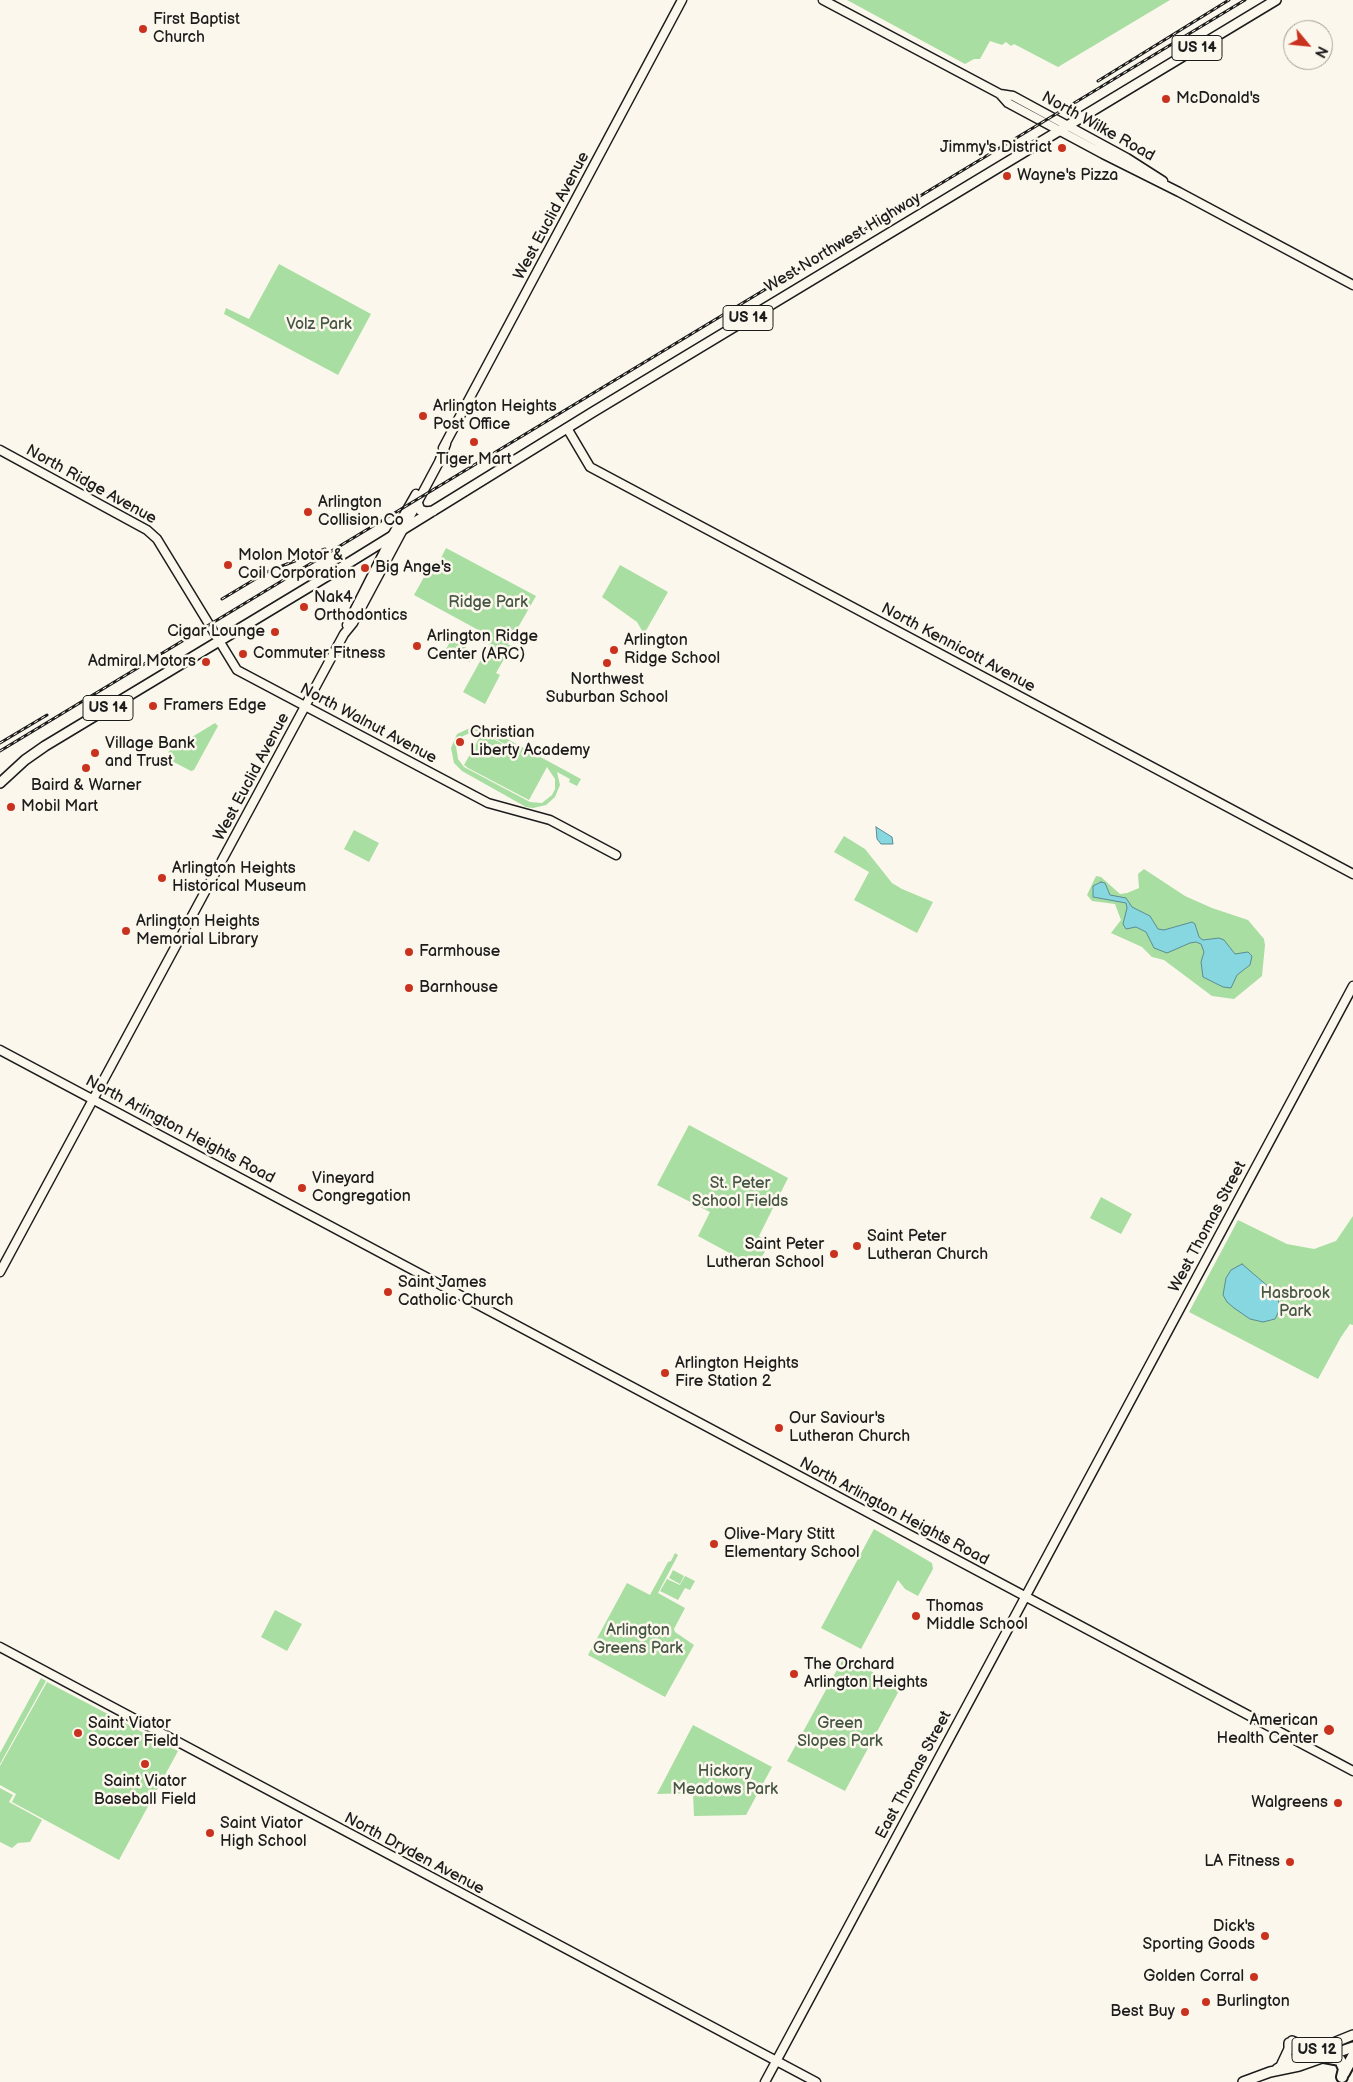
<!DOCTYPE html>
<style>
body{margin:0}
#map{position:relative;width:1353px;height:2082px;overflow:hidden;background:#fbf7ec;font-family:"Balsamiq Sans",sans-serif}
canvas{display:block}
.north{position:absolute;left:1283px;top:20px;width:50px;height:50px;box-sizing:border-box;background:#fbf7ec;border:1px solid #a29f99;border-radius:50%;rotate:118deg;font-size:14px;font-weight:700;line-height:20px;text-align:center;color:#1c1c1c}
.north::after{content:'';display:block;margin:auto;width:18px;height:22px;background:#c8321e;clip-path:polygon(50% 0,100% 100%,50% 72%,0 100%)}
</style>
<div id="map">
<canvas width="1353" height="2082"></canvas>
<div class="north">N</div>
</div>
<script>
const ctx = document.querySelector('canvas').getContext('2d');
ctx.lineJoin = 'round';
function fill(path, color) { ctx.fillStyle = color; ctx.fill(path, 'evenodd'); }
const poly = rows => new Path2D(rows.map(r => 'M' + r).join(''));
function trace(path, color, width, dash) { ctx.strokeStyle = color; ctx.lineWidth = width; ctx.lineCap = dash ? 'butt' : 'round'; ctx.setLineDash(dash || []); ctx.stroke(path); }
function label(font, color, halo, rows, align = 'center') {
  ctx.font = font + ' "Balsamiq Sans",sans-serif'; ctx.lineWidth = 5; ctx.setLineDash([]); ctx.textBaseline = 'middle'; ctx.strokeStyle = halo; ctx.fillStyle = color; for (const [text, x, y, turn = 0] of rows) {
    ctx.save(); ctx.translate(x, y); ctx.rotate((+turn || 0) * Math.PI / 180); ctx.textAlign = isNaN(turn) ? turn : align; if (halo) ctx.strokeText(text, 0, 0); ctx.fillText(text, 0, 0); ctx.restore();
  }
}
const green = poly([
 [847,0,1170,0,1058,67,1014,44,1011,46,1006,42,1002,45,990,41,980,59,974,59,965,64],
 [279,264,371,314,338,375,224,314,226,308,249,319],
 [446,548,536,596,508,645,513,645,510,658,504,659,496,673,500,675,485,704,463,692,493,638,414,595,429,568,435,570],
 [620,565,668,592,644,634,637,622,602,597],
 [451,640,474,652,470,662,452,653,457,644,452,652,446,649],
 [215,723,218,726,194,770,191,771,168,759,167,756,169,751],
 [472,727,487,728,581,779,577,786,569,782,570,779,557,772,560,785,555,797,546,805,533,808,526,807,462,771,454,763,451,748,457,734],
 [475,731,481,731,535,761,482,733,464,765,468,768,529,800,547,767,555,779,555,789,552,795,542,803,530,802,464,767,458,759,456,746,463,736],
 [354,830,379,843,369,862,344,849],
 [844,836,865,849,892,883,902,889,933,902,917,933,854,900,869,872,834,852],
 [1144,869,1185,896,1212,908,1248,920,1264,939,1265,945,1262,976,1234,999,1212,996,1164,960,1152,957,1142,947,1111,933,1121,920,1115,904,1092,901,1087,895,1096,876,1101,877,1120,894,1127,893,1139,888,1138,874],
 [689,1125,788,1178,759,1236,769,1244,758,1264,748,1259,746,1262,698,1236,710,1212,657,1185],
 [1101,1197,1132,1214,1121,1234,1090,1218],
 [1353,1216,1353,1325,1350,1324,1341,1337,1318,1379,1189,1312,1238,1220,1287,1244,1314,1249,1336,1241],
 [874,1529,932,1563,933,1569,918,1596,905,1589,898,1580,861,1649,821,1628],
 [675,1553,678,1555,658,1593,685,1608,674,1629,675,1632,694,1645,665,1697,588,1655,627,1583,650,1595,668,1562,671,1561],
 [673,1570,684,1576,680,1584,669,1578],
 [685,1576,695,1581,690,1590,685,1588,678,1600,660,1591,667,1579,680,1585],
 [275,1610,302,1624,287,1651,261,1637],
 [844,1657,901,1687,845,1791,787,1761],
 [41,1678,46,1681,0,1764,0,1753],
 [47,1682,178,1751,119,1860,12,1802,16,1794,0,1785,0,1766],
 [693,1725,772,1767,746,1815,694,1816,693,1793,657,1794],
 [0,1788,13,1795,9,1802,42,1820,30,1842,18,1843,12,1848,0,1842]
]);
const water = poly([
 [876,827,892,837,893,844,881,844,877,839,876,827],
 [1101,882,1105,883,1110,895,1126,898,1132,907,1150,916,1158,929,1164,930,1192,922,1195,924,1199,937,1203,940,1219,938,1224,940,1235,954,1248,952,1252,956,1250,965,1237,975,1231,988,1223,987,1203,977,1201,962,1204,952,1201,944,1196,942,1190,943,1167,953,1154,948,1146,932,1136,927,1126,929,1123,924,1127,908,1126,903,1093,897,1093,886,1101,882],
 [1242,1264,1277,1294,1280,1309,1275,1319,1263,1322,1250,1319,1234,1308,1227,1302,1223,1295,1226,1278,1231,1270,1242,1264]
]);
const secondary = poly([
 [823,0,1000,94,1008,103,1103,154,1179,192,1353,285],
 [1000,94,1013,96,1127,158,1163,181],
 [567,428,590,467,1353,874],
 [443,448,682,0],
 [0,450,147,530,157,539,237,670,488,803,550,820,616,855],
 [347,625,392,536,416,494],
 [0,1050,1353,1771],
 [0,1272,344,634,353,623,439,462,446,444],
 [0,1647,816,2082],
 [765,2082,1353,986]
]);
const primary = poly([
 [417,502,420,510,426,512,433,511],
 [0,783,25,760,45,746,342,567,593,412,1276,0],
 [1292,2041,1315,2051],
 [1281,2066,1289,2049,1289,2043],
 [1277,2069,1294,2059,1353,2035],
 [1243,2082,1270,2072,1299,2066,1353,2047]
]);
const highway = poly([
 [1324,2057,1340,2060,1344,2069,1342,2077],
 [1344,2073,1353,2056]
]);
const rail = poly([
 [1098,81,1229,0],
 [222,599,267,572,325,549],
 [0,743,47,715],
 [0,751,1245,0]
]);
const markers = [
 [143,29,5,"#c8321e"],
 [1166,99,5,"#c8321e"],
 [1062,148,5,"#c8321e"],
 [1007,176,5,"#c8321e"],
 [423,416,5,"#c8321e"],
 [474,442,5,"#c8321e"],
 [308,512,5,"#c8321e"],
 [228,565,5,"#c8321e"],
 [365,568,5,"#c8321e"],
 [304,607,5,"#c8321e"],
 [275,632,5,"#c8321e"],
 [417,646,5,"#c8321e"],
 [614,650,5,"#c8321e"],
 [243,654,5,"#c8321e"],
 [206,662,5,"#c8321e"],
 [607,663,5,"#c8321e"],
 [153,706,5,"#c8321e"],
 [460,742,5,"#c8321e"],
 [95,753,5,"#c8321e"],
 [86,768,5,"#c8321e"],
 [11,807,5,"#c8321e"],
 [162,878,5,"#c8321e"],
 [126,931,5,"#c8321e"],
 [409,952,5,"#c8321e"],
 [409,988,5,"#c8321e"],
 [302,1188,5,"#c8321e"],
 [857,1246,5,"#c8321e"],
 [834,1254,5,"#c8321e"],
 [388,1292,5,"#c8321e"],
 [665,1373,5,"#c8321e"],
 [779,1428,5,"#c8321e"],
 [714,1544,5,"#c8321e"],
 [916,1616,5,"#c8321e"],
 [794,1674,5,"#c8321e"],
 [1329,1730,6,"#c8321e"],
 [78,1733,5,"#c8321e"],
 [145,1764,5,"#c8321e"],
 [1338,1803,5,"#c8321e"],
 [210,1833,5,"#c8321e"],
 [1290,1862,5,"#c8321e"],
 [1265,1936,5,"#c8321e"],
 [1254,1977,5,"#c8321e"],
 [1206,2002,5,"#c8321e"],
 [1185,2012,5,"#c8321e"]
];
const shields = [
 [1197,48,50],
 [748,318,50],
 [108,708,50],
 [1317,2050,50]
];
const shieldNames = [
 ["US 14",1197,48],
 ["US 14",748,318],
 ["US 14",108,708],
 ["US 12",1317,2050]
];
const poiNames = [
 ["First Baptist",153,20],
 ["Church",153,38],
 ["McDonald's",1176,99],
 ["Jimmy's District",1052,148,"right"],
 ["Wayne's Pizza",1017,176],
 ["Arlington Heights",433,407],
 ["Post Office",433,425],
 ["Tiger Mart",474,460,"center"],
 ["Arlington",318,503],
 ["Collision Co",318,521],
 ["Molon Motor &",238,556],
 ["Coil Corporation",238,574],
 ["Big Ange's",375,568],
 ["Nak4",314,598],
 ["Orthodontics",314,616],
 ["Cigar Lounge",265,632,"right"],
 ["Arlington Ridge",427,637],
 ["Center (ARC)",427,655],
 ["Arlington",624,641],
 ["Ridge School",624,659],
 ["Commuter Fitness",253,654],
 ["Admiral Motors",196,662,"right"],
 ["Northwest",607,680,"center"],
 ["Suburban School",607,698,"center"],
 ["Framers Edge",163,706],
 ["Christian",470,733],
 ["Liberty Academy",470,751],
 ["Village Bank",105,744],
 ["and Trust",105,762],
 ["Baird & Warner",86,786,"center"],
 ["Mobil Mart",21,807],
 ["Arlington Heights",172,869],
 ["Historical Museum",172,887],
 ["Arlington Heights",136,922],
 ["Memorial Library",136,940],
 ["Farmhouse",419,952],
 ["Barnhouse",419,988],
 ["Vineyard",312,1179],
 ["Congregation",312,1197],
 ["Saint Peter",867,1237],
 ["Lutheran Church",867,1255],
 ["Saint Peter",824,1245,"right"],
 ["Lutheran School",824,1263,"right"],
 ["Saint James",398,1283],
 ["Catholic Church",398,1301],
 ["Arlington Heights",675,1364],
 ["Fire Station 2",675,1382],
 ["Our Saviour's",789,1419],
 ["Lutheran Church",789,1437],
 ["Olive-Mary Stitt",724,1535],
 ["Elementary School",724,1553],
 ["Thomas",926,1607],
 ["Middle School",926,1625],
 ["The Orchard",804,1665],
 ["Arlington Heights",804,1683],
 ["American",1318,1721,"right"],
 ["Health Center",1318,1739,"right"],
 ["Saint Viator",88,1724],
 ["Soccer Field",88,1742],
 ["Saint Viator",145,1782,"center"],
 ["Baseball Field",145,1800,"center"],
 ["Walgreens",1328,1803,"right"],
 ["Saint Viator",220,1824],
 ["High School",220,1842],
 ["LA Fitness",1280,1862,"right"],
 ["Dick's",1255,1927,"right"],
 ["Sporting Goods",1255,1945,"right"],
 ["Golden Corral",1244,1977,"right"],
 ["Burlington",1216,2002],
 ["Best Buy",1175,2012,"right"]
];
const streetNames = [
 ["North Wilke Road",1098,127,29],
 ["West Euclid Avenue",552,216,-62],
 ["West Northwest Highway",843,243,-31],
 ["North Ridge Avenue",91,485,29],
 ["North Kennicott Avenue",958,648,28],
 ["North Walnut Avenue",368,724,28],
 ["West Euclid Avenue",252,777,-62],
 ["North Arlington Heights Road",180,1130,28],
 ["West Thomas Street",1208,1227,-62],
 ["North Arlington Heights Road",894,1512,28],
 ["East Thomas Street",914,1775,-62],
 ["North Dryden Avenue",414,1854,28]
];
const parkNames = [
 ["Volz Park",319,325],
 ["Ridge Park",488,603],
 ["St. Peter",740,1184],
 ["School Fields",740,1202],
 ["Hasbrook",1295,1294],
 ["Park",1295,1312],
 ["Arlington",638,1631],
 ["Greens Park",638,1649],
 ["Green",840,1724],
 ["Slopes Park",840,1742],
 ["Hickory",725,1772],
 ["Meadows Park",725,1790]
];
fill(green, '#a8dea1');
fill(water, '#86d7e0');
trace(water, '#5c8c92', 1);
trace(secondary, '#1c1c1c', 11);
trace(primary, '#1c1c1c', 12);
trace(highway, '#1c1c1c', 14);
trace(secondary, '#fbf7ec', 8);
trace(primary, '#fbf7ec', 9);
trace(highway, '#fbf7ec', 10);
trace(rail, '#1c1c1c', 3);
trace(rail, '#fbf7ec', 1, [4]);
for (const [x, y, r, color] of markers) { const dot = new Path2D(); dot.arc(x, y, r, 0, 2 * Math.PI); ctx.fillStyle = color; ctx.fill(dot); trace(dot, '#fbf7ec', 2); }
for (const [x, y, w] of shields) { const box = new Path2D(); box.roundRect(x - w / 2, y - 12.5, w, 25, 4); ctx.fillStyle = '#fbf7ec'; ctx.fill(box); trace(box, '#1c1c1c', 1); }
label('bold 15px', '#1c1c1c', null, shieldNames);
label('16px', '#1c1c1c', '#fbf7ec', poiNames, 'left');
label('16px', '#1c1c1c', '#fbf7ec', streetNames);
label('16px', '#465644', '#fbf7ec', parkNames);
</script>
